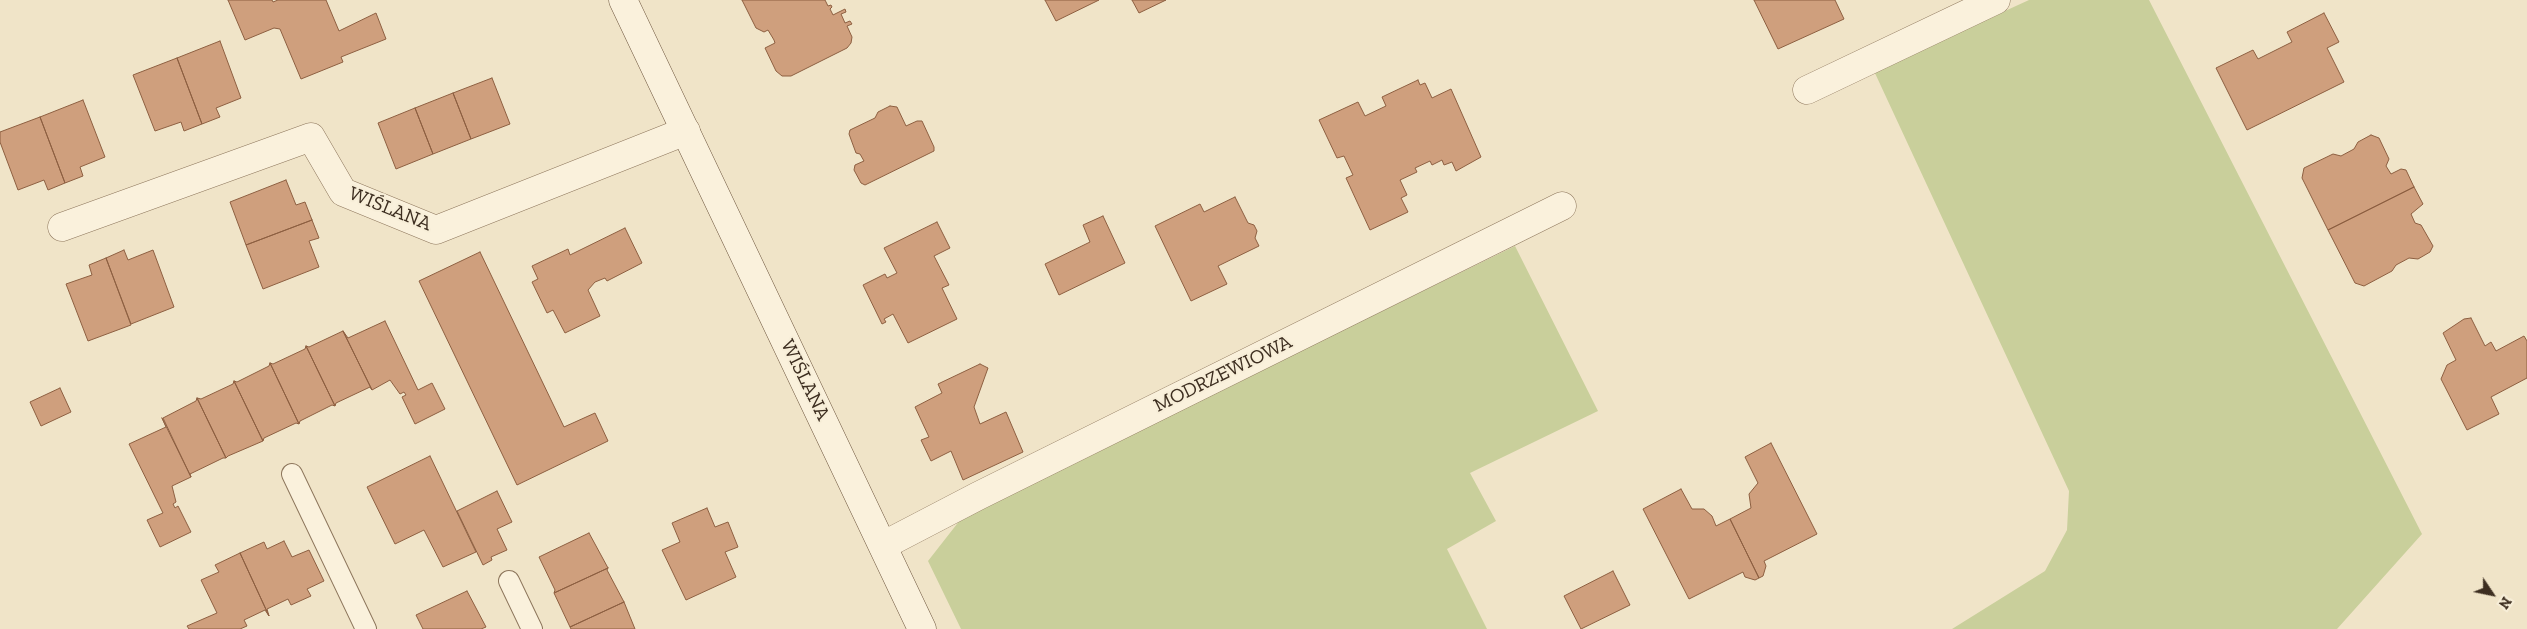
<!DOCTYPE html>
<meta charset="utf-8">
<style>
body{margin:0}
#map{position:relative;width:2527px;height:629px;overflow:hidden;background:#f0e4c8;font-family:"Zilla Slab",serif}
canvas{display:block}
.north{position:absolute;left:2467px;top:569px;width:50px;height:50px;-webkit-text-stroke:4px #f7eed8;paint-order:stroke;rotate:124deg;font-size:14px;font-weight:700;line-height:20px;text-align:center;color:#3d2e20}
.north::after{content:'';display:block;margin:auto;width:18px;height:22px;background:#3d2e20;clip-path:polygon(50% 0,100% 100%,50% 72%,0 100%)}
</style>
<div id="map">
<canvas width="2527" height="629"></canvas>
<div class="north">N</div>
</div>
<script>
const ctx = document.querySelector('canvas').getContext('2d');
ctx.lineJoin = 'round';
function fill(path, color) { ctx.fillStyle = color; ctx.fill(path, 'evenodd'); }
const poly = rows => new Path2D(rows.map(r => 'M' + r).join(''));
function trace(path, color, width, dash) { ctx.strokeStyle = color; ctx.lineWidth = width; ctx.lineCap = dash ? 'butt' : 'round'; ctx.setLineDash(dash || []); ctx.stroke(path); }
function label(font, color, halo, rows, align = 'center') {
  ctx.font = font + ' "Zilla Slab",serif'; ctx.lineWidth = 4; ctx.setLineDash([]); ctx.textBaseline = 'middle'; ctx.strokeStyle = halo; ctx.fillStyle = color; for (const [text, x, y, turn = 0] of rows) {
    ctx.save(); ctx.translate(x, y); ctx.rotate((+turn || 0) * Math.PI / 180); ctx.textAlign = isNaN(turn) ? turn : align; if (halo) ctx.strokeText(text, 0, 0); ctx.fillText(text, 0, 0); ctx.restore();
  }
}
const green = poly([
 [2029,0,2149,0,2422,534,2337,629,1952,629,2045,571,2067,530,2069,491,1874,71],
 [1515,246,1598,411,1470,473,1496,521,1447,549,1487,629,961,629,928,561,964,515]
]);
const building = poly([
 [228,0,272,0,273,2,278,0,326,0,339,31,376,13,386,39,341,57,343,62,301,79,280,29,274,28,245,40,228,0],
 [742,0,825,0,828,6,831,5,832,7,830,9,833,15,845,9,846,12,841,14,845,23,850,21,852,24,847,26,852,37,851,43,847,48,791,76,782,76,776,71,765,48,775,43,774,40,768,30,764,32,756,28,742,0],
 [1045,0,1099,0,1056,21,1045,0],
 [1132,0,1166,0,1139,13,1132,0],
 [1754,0,1835,0,1844,19,1778,49,1754,0],
 [2324,13,2339,42,2327,48,2344,82,2247,130,2216,68,2253,50,2258,59,2292,42,2287,32,2324,13],
 [220,41,241,98,216,108,220,117,202,124,177,58,220,41],
 [177,58,202,124,184,131,181,122,155,131,133,75,177,58],
 [492,78,510,124,471,139,453,93,492,78],
 [1418,80,1420,85,1425,83,1432,98,1451,89,1481,157,1456,171,1452,162,1444,165,1442,160,1432,165,1430,161,1415,168,1417,172,1400,180,1407,195,1401,198,1408,212,1370,230,1346,178,1353,175,1344,156,1337,158,1319,120,1358,102,1365,116,1386,106,1382,97,1418,80],
 [453,93,471,139,433,154,415,108,453,93],
 [83,100,105,157,80,167,83,176,65,183,40,117,83,100],
 [890,106,897,107,906,126,917,121,922,121,934,147,934,151,865,185,861,183,854,170,855,165,864,161,860,154,856,153,849,134,850,130,875,118,878,112,890,106],
 [415,108,433,154,396,169,378,123,415,108],
 [40,117,65,183,48,190,44,180,18,190,0,142,0,132,40,117],
 [2371,135,2379,138,2389,159,2386,166,2391,174,2401,169,2406,170,2414,187,2328,230,2302,178,2304,168,2333,154,2341,156,2354,149,2358,142,2371,135],
 [286,180,296,205,305,202,312,220,246,245,230,202,286,180],
 [2414,187,2423,204,2411,214,2415,223,2421,225,2433,246,2430,252,2418,259,2409,258,2396,265,2392,271,2364,286,2355,283,2328,230,2414,187],
 [1235,197,1248,223,1254,225,1257,231,1255,238,1259,246,1218,266,1227,284,1191,301,1155,226,1200,204,1204,212,1235,197],
 [1103,216,1125,263,1059,295,1045,264,1090,242,1083,225,1103,216],
 [312,220,319,238,309,241,319,267,263,289,246,245,312,220],
 [937,222,950,248,934,256,949,285,942,288,957,319,908,343,893,314,884,319,886,322,882,324,863,285,885,274,887,278,897,273,884,248,937,222],
 [625,228,642,263,607,281,605,278,595,282,588,290,600,316,565,333,553,310,547,313,532,282,538,279,532,266,568,249,570,255,625,228],
 [124,250,128,260,153,250,174,307,131,324,106,258,124,250],
 [480,252,564,427,595,413,608,441,517,485,419,281,480,252],
 [106,258,131,325,88,341,66,284,92,275,89,265,106,258],
 [2471,318,2485,346,2491,342,2496,351,2524,336,2527,341,2527,378,2491,397,2499,414,2467,430,2441,379,2447,365,2456,360,2443,333,2464,319,2471,318],
 [385,321,418,390,432,383,445,409,415,424,402,397,406,395,404,392,400,394,390,380,372,390,343,331,348,338,385,321],
 [343,331,372,390,370,387,336,403,335,406,306,346,309,347,343,331],
 [306,346,335,406,332,405,300,421,299,424,270,363,273,364,305,349,306,346],
 [270,363,299,424,296,423,264,438,263,441,234,381,237,382,269,366,270,363],
 [980,364,988,368,974,407,980,424,1006,412,1023,452,963,480,951,451,931,461,921,440,929,437,915,407,942,393,938,384,980,364],
 [234,381,263,441,228,456,226,458,197,398,201,399,233,384,234,381],
 [60,388,71,412,41,426,30,402,60,388],
 [197,398,226,458,223,458,190,474,191,477,163,418,196,401,197,398],
 [162,418,191,477,172,486,176,502,173,504,175,508,178,506,191,532,160,547,147,520,163,513,129,444,166,427,162,418],
 [1771,443,1817,534,1764,561,1766,566,1763,576,1759,578,1730,519,1751,508,1749,494,1758,483,1745,457,1771,443],
 [430,456,476,552,443,567,424,530,395,544,367,487,430,456],
 [1681,489,1692,509,1704,509,1712,516,1716,526,1730,519,1759,578,1755,580,1745,577,1743,572,1689,599,1643,509,1681,489],
 [497,491,512,522,497,529,507,550,491,557,492,560,483,565,457,511,497,491],
 [707,508,715,527,728,522,738,547,725,552,736,577,686,600,662,550,680,542,672,523,707,508],
 [589,533,608,568,554,593,555,590,539,557,589,533],
 [284,541,292,557,309,550,324,581,307,589,311,596,291,605,288,599,267,609,269,616,240,553,264,542,267,549,284,541],
 [240,553,269,616,265,610,244,620,247,626,240,629,189,629,187,626,217,613,201,580,219,572,215,565,240,553],
 [608,568,607,570,624,602,570,627,554,593,608,568],
 [1613,571,1630,605,1581,629,1564,596,1613,571],
 [467,591,486,627,481,629,423,629,416,615,467,591],
 [624,602,635,629,571,629,570,627,624,602]
]);
const lane = poly([
 [292,474,366,629],
 [509,581,532,629]
]);
const street = poly([
 [1807,90,1996,0],
 [62,227,311,137,343,192,436,230,686,131],
 [884,545,978,496,1562,206]
]);
const secondary = poly([
 [623,0,922,629]
]);
const streetNames = [
 ["WIŚLANA",390,209,22],
 ["MODRZEWIOWA",1223,374,-26],
 ["WIŚLANA",805,380,64]
];
fill(green, '#c9cf9b');
fill(building, '#cf9f7d');
trace(building, '#8d5f41', 1);
trace(lane, '#8d765c', 22);
trace(street, '#8d765c', 29);
trace(secondary, '#6f573f', 29);
trace(lane, '#faf1dc', 20);
trace(street, '#faf1dc', 28);
trace(secondary, '#faf1dc', 28);
label('20px', '#3d2e20', '#f7eed8', streetNames);
</script>
